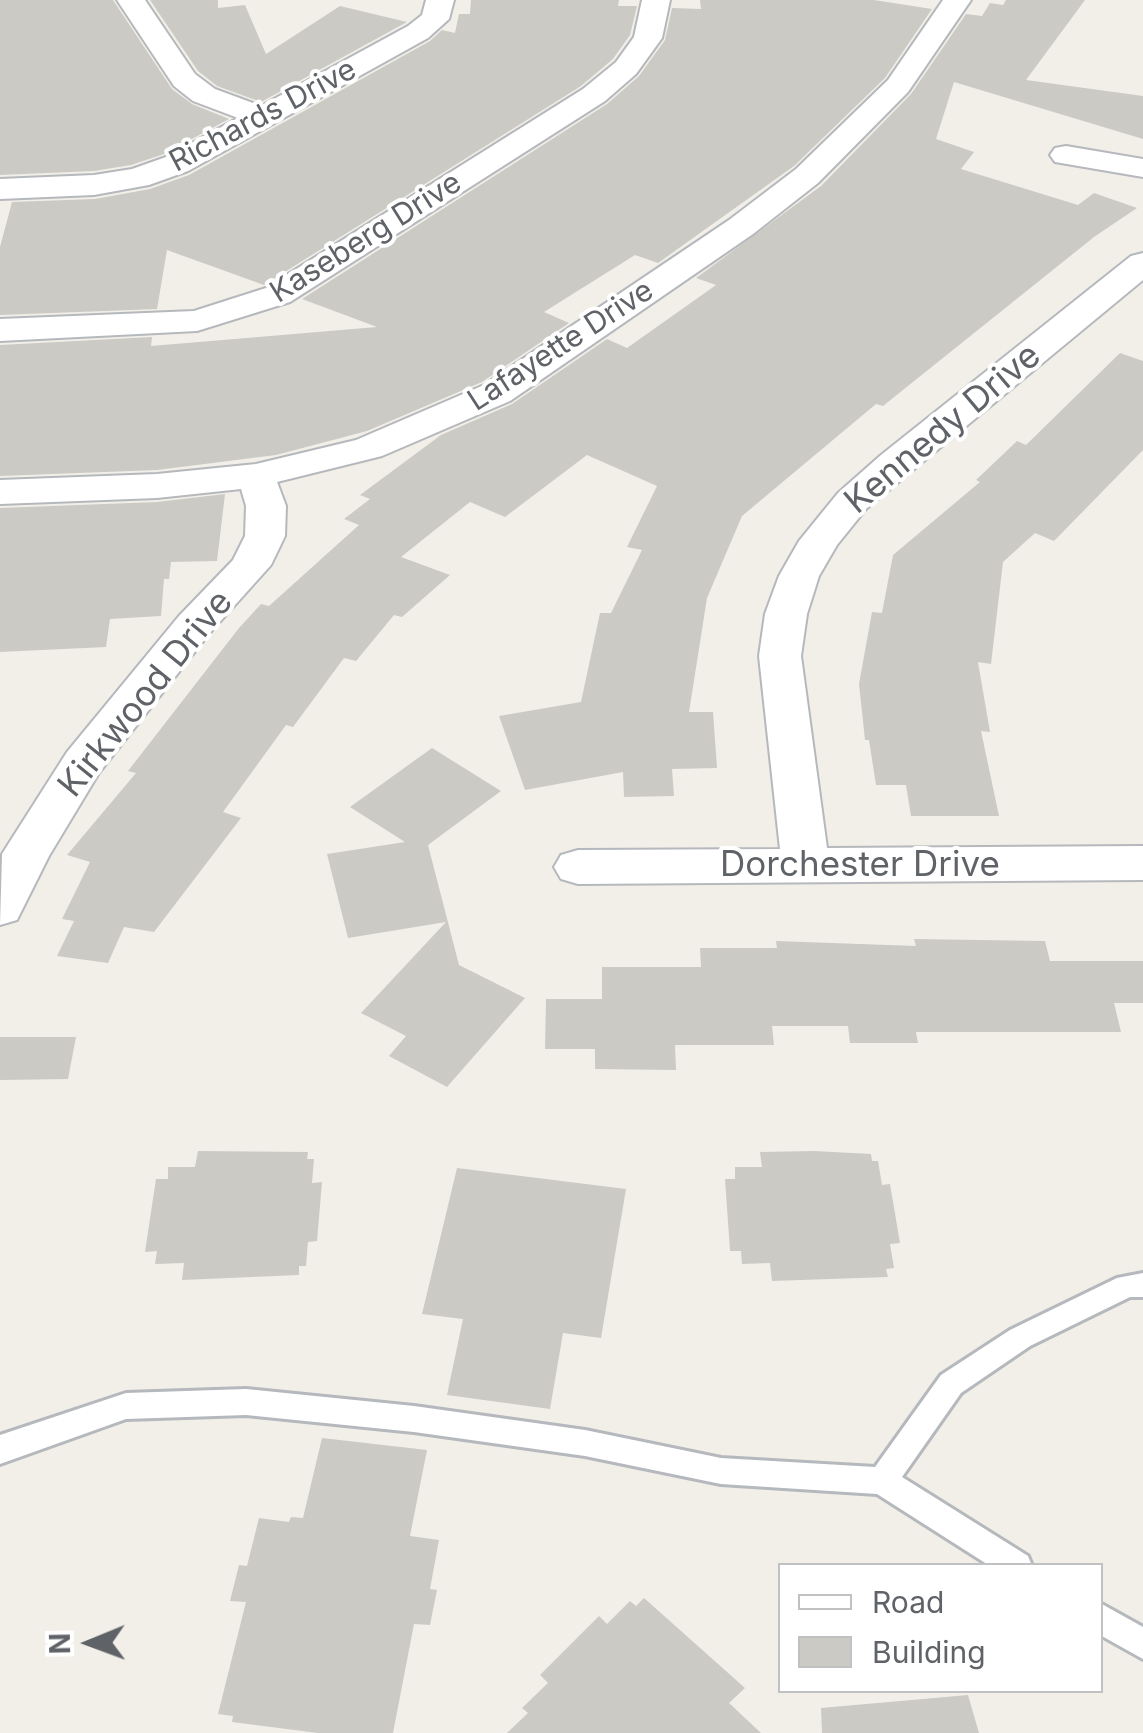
<!DOCTYPE html>
<style>
body{margin:0}
#map{position:relative;width:1143px;height:1733px;overflow:hidden;background:#f1efe8;font-family:Inter,sans-serif}
canvas{display:block}
.legend{position:absolute;left:778px;top:1563px;width:325px;height:130px;box-sizing:border-box;background:#fff;border:2px solid #bfc1c3;margin:0;padding:12px 18px;list-style:none;font-size:30px;color:#5f6368}
.legend li{display:flex;align-items:center;gap:20px;height:50px}
.legend b{width:50px;border:2px solid #bfc1c3}
.north{position:absolute;left:40px;top:1593px;width:100px;height:100px;-webkit-text-stroke:8px #fff;paint-order:stroke;rotate:269deg;font-size:28px;font-weight:700;line-height:40px;text-align:center;color:#5f6368}
.north::after{content:'';display:block;margin:auto;width:35px;height:45px;background:#5f6368;clip-path:polygon(50% 0,100% 100%,50% 72%,0 100%)}
</style>
<div id="map">
<canvas width="1143" height="1733"></canvas>
<ul class="legend">
<li><b style="height:12px;background:#fff"></b>Road</li>
<li><b style="height:28px;background:#cccac5"></b>Building</li>
</ul>
<div class="north">N</div>
</div>
<script>
const ctx = document.querySelector('canvas').getContext('2d');
ctx.lineJoin = 'round';
function fill(path, color) { ctx.fillStyle = color; ctx.fill(path, 'evenodd'); }
const poly = rows => new Path2D(rows.map(r => 'M' + r).join(''));
function trace(path, color, width, dash) { ctx.strokeStyle = color; ctx.lineWidth = width; ctx.lineCap = dash ? 'butt' : 'round'; ctx.setLineDash(dash || []); ctx.stroke(path); }
function label(font, color, halo, rows, align = 'center') {
  ctx.font = font + ' Inter,sans-serif'; ctx.lineWidth = 8; ctx.setLineDash([]); ctx.textBaseline = 'middle'; ctx.strokeStyle = halo; ctx.fillStyle = color; for (const [text, x, y, turn = 0] of rows) {
    ctx.save(); ctx.translate(x, y); ctx.rotate((+turn || 0) * Math.PI / 180); ctx.textAlign = isNaN(turn) ? turn : align; if (halo) ctx.strokeText(text, 0, 0); ctx.fillText(text, 0, 0); ctx.restore();
  }
}
const building = poly([
 [0,0,113,0,172,89,192,104,229,119,164,154,131,165,94,171,0,175],
 [150,0,218,0,218,8,245,5,266,54,340,6,407,22,261,102,217,86,198,71],
 [471,0,619,0,618,6,637,6,630,35,613,59,581,86,264,285,167,250,157,309,0,315,0,247,12,202,95,199,150,189,189,175,430,41,442,30,455,33,459,14,470,14],
 [700,0,874,0,932,9,885,78,794,166,658,263,635,255,544,312,569,323,482,382,367,431,276,455,157,470,0,476,0,345,152,337,151,346,377,327,302,299,607,104,639,76,665,40,672,8,701,9],
 [1006,0,1085,0,1026,80,1143,96,1143,139,954,82,936,139,974,152,961,169,1078,205,1094,193,1137,208,1094,237,883,406,876,404,742,516,707,598,689,712,713,712,717,768,672,769,674,796,624,797,623,772,525,790,499,716,581,702,600,613,611,613,642,550,627,547,657,486,587,455,505,517,470,502,401,557,450,575,402,617,394,615,356,661,344,658,293,727,286,725,223,812,241,818,154,932,124,927,108,963,57,956,74,921,62,919,90,862,67,855,136,773,128,771,239,628,261,604,269,606,359,525,344,519,370,499,360,495,441,435,512,404,607,339,627,348,716,285,696,278,821,186,911,94,966,14,982,16,990,3,1003,5],
 [1120,353,1143,361,1143,450,1054,541,1035,533,1003,562,991,664,978,662,990,732,981,731,999,816,911,816,906,785,876,785,869,740,865,740,859,684,872,612,882,613,893,555,980,482,976,480,1017,441,1026,445],
 [225,494,217,561,171,562,169,579,164,579,161,616,110,619,106,647,0,652,0,508,157,502],
 [432,748,501,791,428,845,459,965,525,998,447,1087,389,1056,406,1036,361,1013,446,922,348,938,327,854,405,842,350,807],
 [914,939,1045,941,1050,961,1143,961,1143,1003,1114,1003,1121,1032,916,1032,918,1043,850,1043,848,1026,772,1026,774,1045,675,1045,676,1070,595,1069,595,1049,545,1049,546,999,602,999,602,967,701,967,700,948,777,948,776,941,916,946],
 [0,1037,76,1037,68,1079,0,1080],
 [198,1151,308,1152,307,1159,314,1159,312,1183,322,1182,317,1241,308,1242,306,1266,299,1266,299,1275,182,1280,184,1263,155,1264,157,1251,145,1252,156,1179,168,1179,168,1167,195,1167],
 [814,1151,871,1154,872,1161,878,1161,882,1185,890,1184,900,1243,890,1244,894,1268,886,1269,888,1277,772,1281,770,1263,742,1264,741,1251,730,1251,725,1179,735,1179,735,1167,762,1167,760,1152],
 [457,1168,626,1189,601,1338,563,1333,550,1409,447,1395,463,1319,422,1314],
 [322,1438,427,1450,410,1536,439,1540,430,1589,437,1590,430,1625,414,1624,393,1733,318,1733,232,1722,233,1716,218,1714,246,1602,230,1601,239,1565,247,1566,259,1518,289,1522,291,1517,303,1518],
 [644,1598,745,1688,729,1703,761,1733,507,1733,528,1713,522,1708,548,1683,540,1675,599,1616,607,1624,630,1601,636,1606],
 [968,1695,979,1733,822,1733,821,1708]
]);
const lane = poly([
 [1143,1273,1143,1297,1130,1297,1030,1346,961,1393,902,1477,1028,1556,1032,1566,990,1566,877,1494,721,1484,585,1456,414,1432,246,1415,126,1419,0,1464,0,1435,126,1393,246,1389,414,1406,585,1430,721,1458,875,1467,941,1375,1010,1330,1117,1278,1143,1273],
 [1100,1603,1143,1627,1143,1659,1100,1635,1100,1603]
]);
const street = poly([
 [117,0,145,0,195,74,215,89,261,106,408,26,422,15,426,0,454,0,449,19,428,38,188,171,149,185,94,195,0,199,0,179,94,175,132,169,166,157,238,118,193,101,174,86,117,0],
 [642,0,670,0,662,38,636,74,605,101,290,302,197,331,0,341,0,319,194,311,266,288,583,89,616,62,634,37,642,0],
 [943,0,971,0,908,92,818,183,753,234,510,401,382,456,277,482,286,506,285,536,271,565,209,634,99,773,49,856,17,920,0,925,2,854,67,752,179,616,233,560,245,536,246,506,241,489,157,498,0,504,0,480,157,474,256,464,356,440,484,385,729,220,796,169,888,80,943,0],
 [1066,146,1143,159,1143,177,1055,162,1050,155,1055,148,1066,146],
 [1143,253,1143,280,866,509,837,545,819,576,807,614,801,656,827,848,1143,846,1143,880,578,884,561,879,554,867,561,855,578,850,780,849,759,656,765,614,779,576,799,541,838,493,881,455,1131,256,1143,253]
]);
const farStreetnames = [
 ["Richards Drive",263,116,-28],
 ["Kaseberg Drive",366,238,-32],
 ["Lafayette Drive",561,346,-33]
];
const streetNames = [
 ["Kennedy Drive",943,429,-40],
 ["Kirkwood Drive",146,694,-51],
 ["Dorchester Drive",860,865]
];
fill(building, '#cccac5');
trace(lane, '#b5b8bc', 6);
trace(street, '#b5b8bc', 4);
fill(lane, '#fff');
fill(street, '#fff');
label('30px', '#5f6368', '#fff', farStreetnames);
label('35px', '#5f6368', '#fff', streetNames);
</script>
